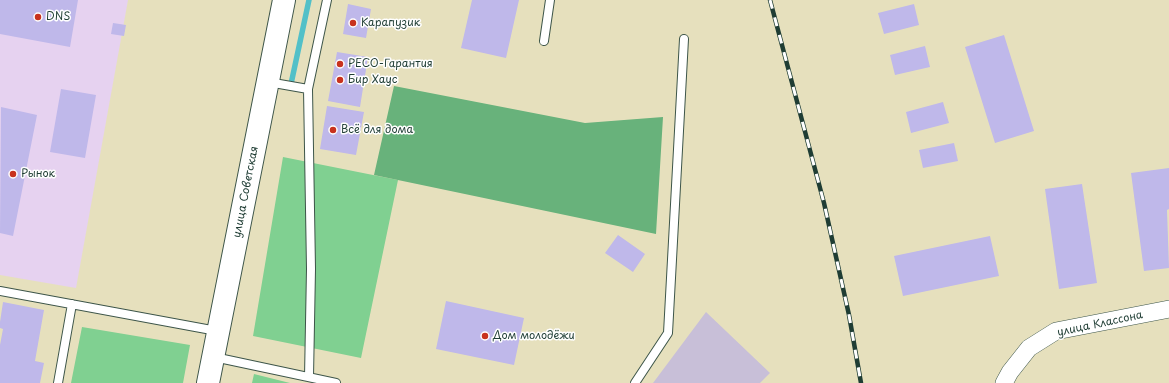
<!DOCTYPE html>
<meta charset="utf-8">
<style>
body{margin:0}
canvas{display:block;background:#e6e0bd}
</style>
<canvas width="1169" height="383"></canvas>
<script>
const ctx = document.querySelector('canvas').getContext('2d');
ctx.lineJoin = 'round';
function fill(path, color) { ctx.fillStyle = color; ctx.fill(path, 'evenodd'); }
const poly = rows => new Path2D(rows.map(r => 'M' + r).join(''));
function trace(path, color, width, dash) { ctx.strokeStyle = color; ctx.lineWidth = width; ctx.lineCap = dash ? 'butt' : 'round'; ctx.setLineDash(dash || []); ctx.stroke(path); }
function label(font, color, halo, rows, align = 'center') {
  ctx.font = font + ' "Playpen Sans",sans-serif'; ctx.lineWidth = 3; ctx.setLineDash([]); ctx.textBaseline = 'middle'; ctx.strokeStyle = halo; ctx.fillStyle = color; for (const [text, x, y, turn = 0] of rows) {
    ctx.save(); ctx.translate(x, y); ctx.rotate((+turn || 0) * Math.PI / 180); ctx.textAlign = isNaN(turn) ? turn : align; if (halo) ctx.strokeText(text, 0, 0); ctx.fillText(text, 0, 0); ctx.restore();
  }
}
const built = poly([
 [0,0,128,0,76,288,0,275]
]);
const industrial = poly([
 [706,312,770,373,760,383,653,383]
]);
const green = poly([
 [283,157,398,180,361,358,253,336],
 [82,327,190,345,183,383,71,383],
 [254,374,290,383,252,383]
]);
const forest = poly([
 [394,86,585,123,663,117,656,234,374,175]
]);
const stream = poly([
 [291,84,309,0]
]);
const building = poly([
 [0,0,78,0,70,47,0,34],
 [472,0,519,0,506,58,461,48],
 [348,4,371,9,366,38,343,34],
 [914,4,919,25,884,34,878,13],
 [113,23,126,25,124,36,111,34],
 [1004,35,1034,131,995,143,965,47],
 [925,46,930,67,895,75,890,55],
 [337,52,368,57,360,107,328,101],
 [61,89,96,95,85,158,50,152],
 [943,102,949,123,911,133,906,112],
 [327,106,364,112,356,155,320,149],
 [1,107,37,115,13,236,0,233],
 [954,143,958,161,923,168,919,150],
 [1169,168,1169,209,1167,210,1169,268,1144,271,1131,173],
 [1082,184,1097,283,1059,289,1045,189],
 [618,235,645,254,633,272,605,253],
 [990,236,999,276,903,296,894,256],
 [446,301,524,318,514,365,436,349],
 [3,302,44,310,35,361,44,363,40,383,0,383,0,345,3,329,0,328,0,322]
]);
const lane = poly([
 [544,41,550,0],
 [268,82,308,89],
 [0,291,217,331],
 [214,357,336,383],
 [309,377,311,269,308,89,327,0],
 [58,383,72,304],
 [635,383,668,333,684,39]
]);
const street = poly([
 [1004,383,1010,372,1029,348,1056,331,1169,309]
]);
const secondary = poly([
 [208,383,284,0]
]);
const rail = poly([
 [770,0,824,203,849,315,861,383]
]);
const markers = [
 [38,17,4,"#c8321e"],
 [353,23,4,"#c8321e"],
 [340,64,4,"#c8321e"],
 [340,80,4,"#c8321e"],
 [333,130,4,"#c8321e"],
 [13,174,4,"#c8321e"],
 [485,336,4,"#c8321e"]
];
const poiNames = [
 ["DNS",46,17],
 ["Карапузик",361,23],
 ["РЕСО-Гарантия",348,64],
 ["Бир Хаус",348,80],
 ["Всё для дома",341,130],
 ["Рынок",21,174],
 ["Дом молодёжи",493,336]
];
const streetNames = [
 ["улица Советская",246,192,-79],
 ["улица Классона",1100,324,-12]
];
fill(built, '#e6d2f0');
fill(industrial, '#c8bfd8');
fill(green, '#80d091');
fill(forest, '#68b27b');
trace(stream, '#52c0c8', 5.5);
fill(building, '#bfb8ea');
trace(lane, '#3d5549', 10);
trace(street, '#3d5549', 18);
trace(secondary, '#3d5549', 24);
trace(lane, '#fff', 8);
trace(street, '#fff', 17);
trace(secondary, '#fff', 22);
trace(rail, '#1f3d34', 4.5);
trace(rail, '#fff', 3, [9]);
for (const [x, y, r, color] of markers) { const dot = new Path2D(); dot.arc(x, y, r, 0, 2 * Math.PI); ctx.fillStyle = color; ctx.fill(dot); trace(dot, '#fff', 1.5); }
label('11px', '#1f3d34', '#fff', poiNames, 'left');
label('11px', '#1f3d34', '#fff', streetNames);
</script>
